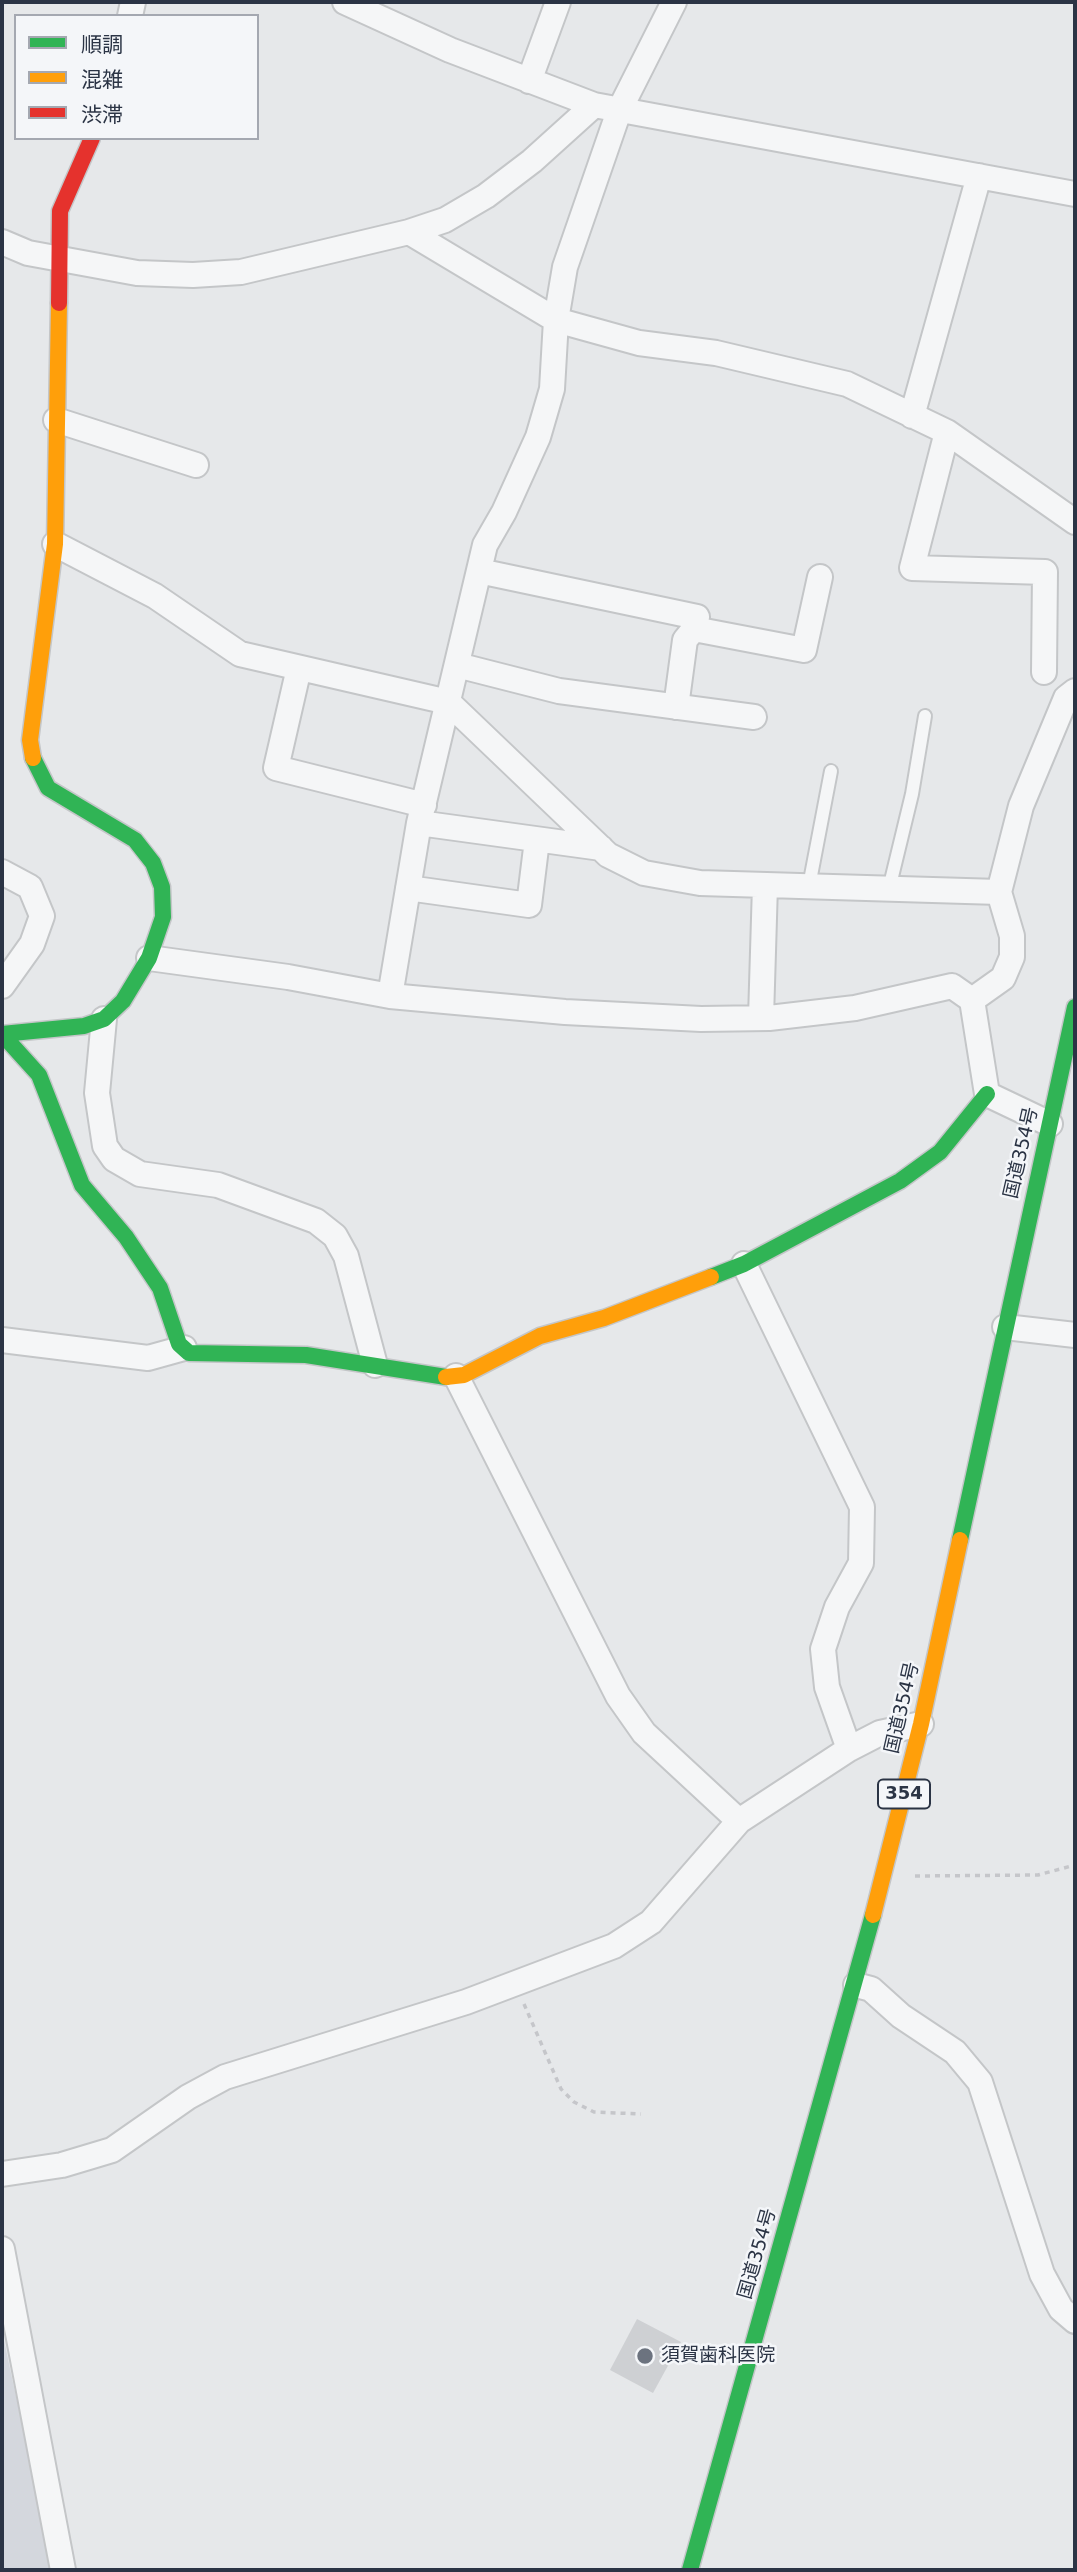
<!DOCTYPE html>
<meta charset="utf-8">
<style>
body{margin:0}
#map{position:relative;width:1077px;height:2572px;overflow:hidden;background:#e6e8ea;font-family:"DejaVu Sans","Noto Sans JP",sans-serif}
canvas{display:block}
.frame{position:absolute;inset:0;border:4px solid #2b3445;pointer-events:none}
.legend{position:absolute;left:14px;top:14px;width:245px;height:126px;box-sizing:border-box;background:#f4f6f9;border:2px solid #a4a8b1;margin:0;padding:9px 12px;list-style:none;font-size:21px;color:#2b3445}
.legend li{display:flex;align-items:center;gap:14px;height:35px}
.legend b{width:35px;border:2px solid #a4a8b1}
</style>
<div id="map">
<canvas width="1077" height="2572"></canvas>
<div class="frame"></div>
<ul class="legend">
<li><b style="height:9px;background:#30b455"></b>順調</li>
<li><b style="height:9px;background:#ff9f0a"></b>混雑</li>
<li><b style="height:9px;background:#e5322d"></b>渋滞</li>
</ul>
</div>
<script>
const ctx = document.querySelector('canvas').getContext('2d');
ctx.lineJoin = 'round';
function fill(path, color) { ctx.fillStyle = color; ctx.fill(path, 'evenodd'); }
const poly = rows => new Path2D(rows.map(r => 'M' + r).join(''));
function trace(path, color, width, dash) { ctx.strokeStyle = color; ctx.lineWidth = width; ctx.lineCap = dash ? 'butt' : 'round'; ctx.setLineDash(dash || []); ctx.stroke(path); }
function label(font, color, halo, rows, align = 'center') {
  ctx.font = font + ' "DejaVu Sans","Noto Sans JP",sans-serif'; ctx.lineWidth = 5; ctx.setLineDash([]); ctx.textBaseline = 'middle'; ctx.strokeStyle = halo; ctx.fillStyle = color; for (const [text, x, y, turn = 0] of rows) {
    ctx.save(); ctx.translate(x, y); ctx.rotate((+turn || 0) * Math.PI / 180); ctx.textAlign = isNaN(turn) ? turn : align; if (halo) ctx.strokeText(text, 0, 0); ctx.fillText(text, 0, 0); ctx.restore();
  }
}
const built = poly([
 [2,2331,53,2570,2,2570]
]);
const building = poly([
 [637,2319,681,2342,653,2393,610,2370]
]);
const path = poly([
 [915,1876,1038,1875,1075,1865],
 [524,2004,561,2089,574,2102,594,2112,641,2114]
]);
const lane = poly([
 [809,886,831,771],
 [889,889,912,794,925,716]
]);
const street = poly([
 [345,2,450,50,594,105,1075,194],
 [130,16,133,2],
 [529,81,558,2],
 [409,232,556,320,639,343,716,353,847,384,947,432,1075,522],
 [2,242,28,253,137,273,193,275,241,272,409,232,445,220,486,196,532,161,594,105],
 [912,416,979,176],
 [56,420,196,465],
 [947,432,912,568,1045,572,1044,672],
 [55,544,155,596,240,654,448,702,608,855,644,873,700,883,999,892],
 [479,571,697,617,694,629],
 [457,665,559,691,754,717],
 [299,668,276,768,424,805],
 [676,707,685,640,694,629,804,650,820,577],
 [419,823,601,848],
 [2,872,30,887,42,916,32,944,2,986],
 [408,888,529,905,537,840],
 [149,958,288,977,390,996,565,1012,701,1019,769,1018,855,1008,952,986,972,1000,987,1094,1050,1124],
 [390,996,419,823,485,545,504,512,538,437,552,389,556,320,565,267,619,111,674,2],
 [972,1000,1003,978,1012,957,1012,936,999,892,1021,806,1066,698,1075,691],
 [761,1018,765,885],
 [104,1019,97,1093,105,1146,114,1159,140,1174,218,1185,316,1221,335,1236,346,1256,375,1365],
 [744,1264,862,1507,861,1563,837,1607,823,1649,827,1687,849,1749],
 [1005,1327,1075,1335],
 [2,1340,148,1358,184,1348],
 [456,1376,618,1696,644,1733,739,1821],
 [856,1985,871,1989,901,2016,955,2052,980,2082,1042,2274,1061,2309,1075,2321],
 [2,2174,62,2165,112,2150,188,2097,225,2077,466,2002,614,1946,651,1922,739,1821,849,1749,880,1733,921,1724],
 [2,2249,63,2570]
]);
const fast = poly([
 [2,1034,39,1075,82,1185,126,1237,160,1288,179,1344,189,1353,306,1355,446,1377],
 [2,1034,84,1026,104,1019,123,1001,149,958,163,917,162,887,153,863,135,840,48,788,33,758],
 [711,1277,744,1264,900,1181,940,1152,987,1094],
 [960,1540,1075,1007],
 [690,2570,873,1915]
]);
const slow = poly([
 [33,758,30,740,55,544,59,303],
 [446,1377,464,1375,540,1336,604,1318,711,1277],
 [873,1915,921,1724,960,1540]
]);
const jam = poly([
 [59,303,60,211,92,138]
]);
const markers = [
 [645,2356,9,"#6c737f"]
];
const shields = [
 [904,1794,52]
];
const shieldNames = [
 ["354",904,1794]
];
const streetNames = [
 ["国道354号",1022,1153,-77],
 ["国道354号",903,1708,-77],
 ["国道354号",758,2254,-74]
];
const poiNames = [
 ["須賀歯科医院",661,2356]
];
fill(built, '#d4d7dd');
fill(building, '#ced0d3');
trace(lane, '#c4c6c8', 16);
trace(street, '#c4c6c8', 28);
trace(fast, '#c4c6c8', 19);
trace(slow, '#c4c6c8', 19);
trace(jam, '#c4c6c8', 19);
trace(path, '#c5c6ca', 3.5, [5, 5]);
trace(lane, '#f5f6f7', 12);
trace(street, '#f5f6f7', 24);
trace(fast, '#30b455', 16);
trace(slow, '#ff9f0a', 16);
trace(jam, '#e5322d', 16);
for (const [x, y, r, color] of markers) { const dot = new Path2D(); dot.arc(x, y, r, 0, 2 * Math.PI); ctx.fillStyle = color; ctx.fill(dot); trace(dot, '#f4f6f9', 2.5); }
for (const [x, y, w] of shields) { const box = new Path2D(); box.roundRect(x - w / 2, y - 14.5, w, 29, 5); ctx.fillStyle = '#f4f6f9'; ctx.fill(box); trace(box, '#2b3445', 2); }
label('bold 18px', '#2b3445', null, shieldNames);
label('19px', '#2b3445', '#f4f6f9', streetNames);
label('19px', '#2b3445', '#f4f6f9', poiNames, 'left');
</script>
